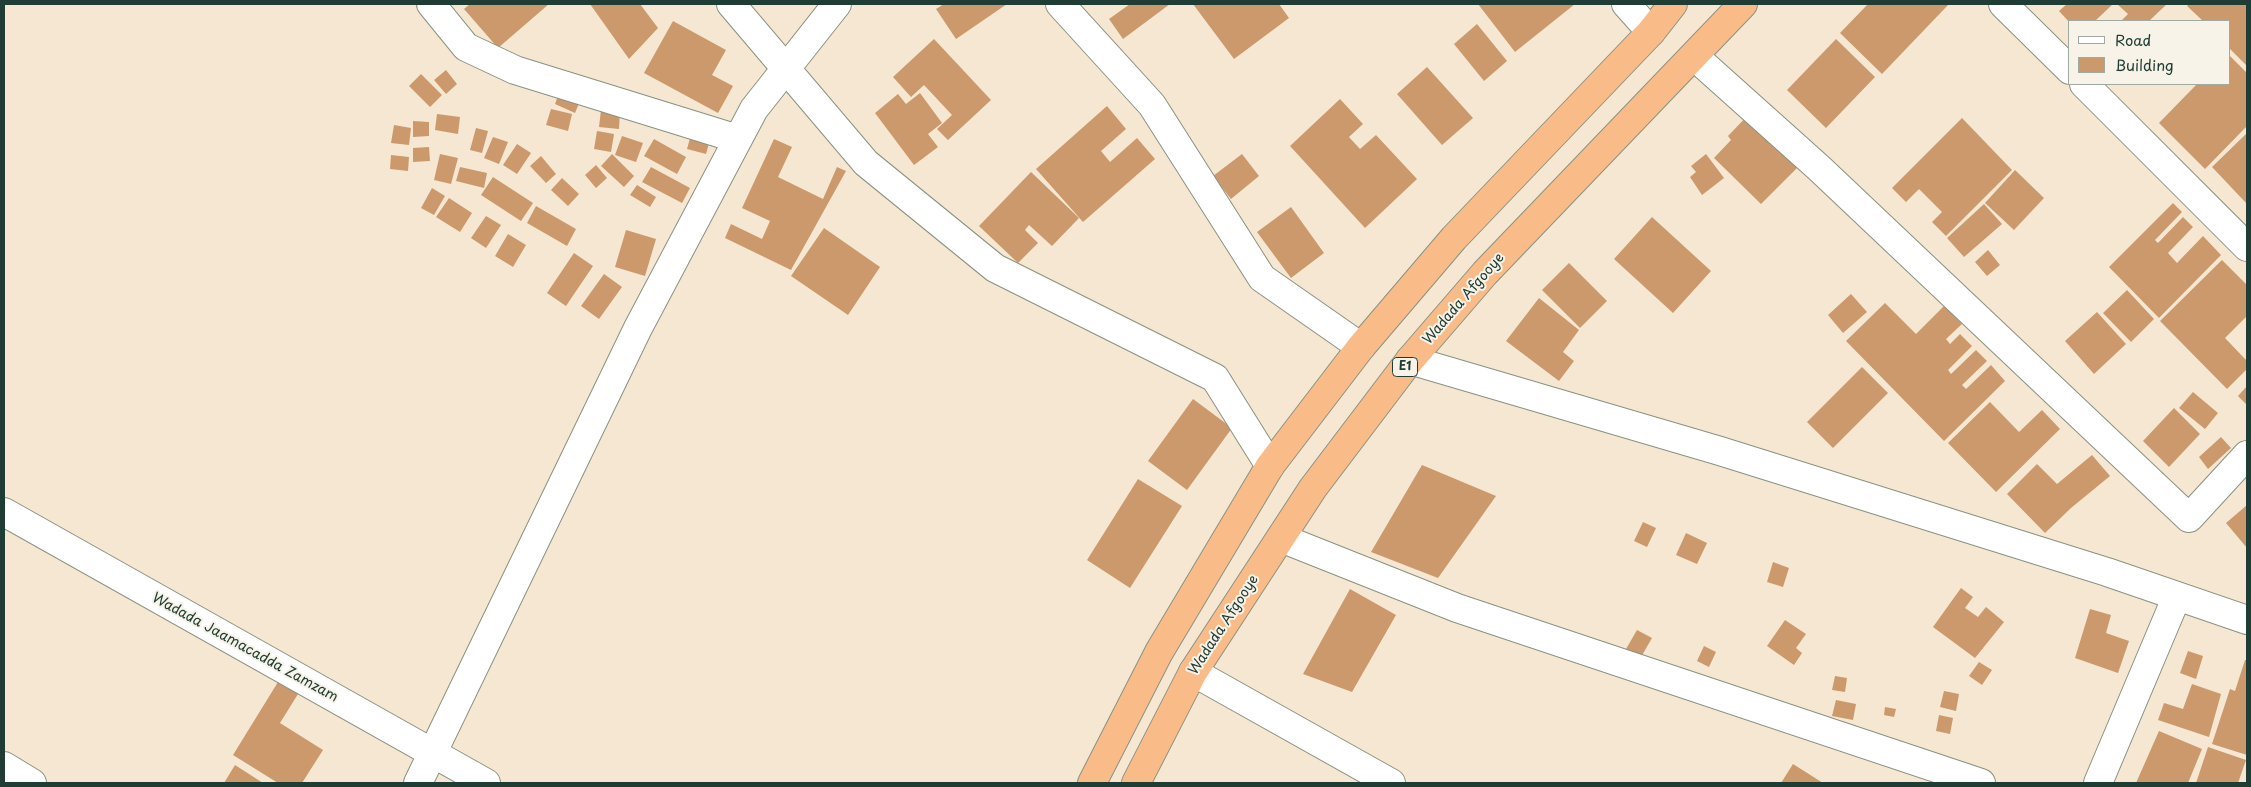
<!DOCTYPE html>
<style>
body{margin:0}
#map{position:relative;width:2251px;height:787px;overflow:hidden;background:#f5e7d1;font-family:"Playpen Sans",sans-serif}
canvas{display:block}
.frame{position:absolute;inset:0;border:5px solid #1f3d34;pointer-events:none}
.legend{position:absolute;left:2068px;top:20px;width:162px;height:65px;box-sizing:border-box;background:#f7f3e8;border:1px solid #a1aaa0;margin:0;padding:6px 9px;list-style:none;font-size:15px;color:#1f3d34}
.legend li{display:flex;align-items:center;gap:10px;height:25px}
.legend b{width:25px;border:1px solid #a1aaa0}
</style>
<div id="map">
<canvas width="2251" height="787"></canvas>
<div class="frame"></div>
<ul class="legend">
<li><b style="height:6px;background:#fff"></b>Road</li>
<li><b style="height:14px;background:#cc996c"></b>Building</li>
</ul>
</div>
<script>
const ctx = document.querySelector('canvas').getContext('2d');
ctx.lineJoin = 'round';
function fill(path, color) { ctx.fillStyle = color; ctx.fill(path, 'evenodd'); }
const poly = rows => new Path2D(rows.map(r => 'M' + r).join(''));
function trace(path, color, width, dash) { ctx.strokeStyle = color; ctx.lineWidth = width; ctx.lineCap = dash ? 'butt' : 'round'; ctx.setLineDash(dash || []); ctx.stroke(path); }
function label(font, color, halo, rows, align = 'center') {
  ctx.font = font + ' "Playpen Sans",sans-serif'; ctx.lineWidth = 4; ctx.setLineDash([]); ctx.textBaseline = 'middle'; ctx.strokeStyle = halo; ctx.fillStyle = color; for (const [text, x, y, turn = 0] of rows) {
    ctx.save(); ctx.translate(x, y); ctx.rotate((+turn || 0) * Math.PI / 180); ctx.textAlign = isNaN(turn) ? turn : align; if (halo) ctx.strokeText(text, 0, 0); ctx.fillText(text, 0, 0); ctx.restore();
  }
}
const building = poly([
 [470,4,549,4,498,48,464,9],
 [590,4,640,4,658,28,629,59],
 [944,4,1007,4,956,39,936,9],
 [1130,4,1170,4,1123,39,1109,19],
 [1193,4,1279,4,1289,18,1234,59],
 [1478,4,1575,4,1515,52],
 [1868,4,1949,4,1882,74,1840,33],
 [2067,4,2113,4,2095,21,2070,21,2070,23,2059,11],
 [2117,4,2167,4,2149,21,2121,21,2128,14],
 [2189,4,2247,4,2247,66,2230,49,2230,21,2203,21,2187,6],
 [673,21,726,50,712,75,733,86,718,113,644,73],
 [1477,24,1507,61,1484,81,1454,44],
 [934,39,991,100,948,140,937,129,952,115,924,85,911,97,893,77],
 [1836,39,1875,77,1826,128,1787,90],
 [2230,56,2247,73,2247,126,2205,169,2159,123,2197,84,2230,84],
 [1427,67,1473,118,1442,145,1397,94],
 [446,70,457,84,446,94,434,80],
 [421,74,442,95,430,107,409,86],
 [561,88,582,96,575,113,555,104],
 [920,93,942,123,928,134,938,147,914,165,875,113,898,94,906,104],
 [1340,99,1363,124,1349,137,1360,149,1376,135,1417,179,1365,228,1290,146],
 [1107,106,1126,129,1101,151,1110,162,1137,138,1155,159,1083,222,1036,169],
 [551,109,572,114,568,131,546,125],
 [601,110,620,111,619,129,599,127],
 [1751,112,1802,163,1761,204,1714,158,1731,140,1728,136],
 [437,114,460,117,458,134,435,130],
 [1962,118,2012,170,1946,236,1932,222,1942,212,1919,189,1906,202,1892,188],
 [413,121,429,122,429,136,413,137],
 [394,125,411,128,409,145,391,143],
 [476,128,488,131,482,153,470,150],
 [597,131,614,134,611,152,594,149],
 [692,131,711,136,706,154,687,149],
 [2247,133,2247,204,2212,167],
 [622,136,643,143,636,162,615,155],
 [493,137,508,142,499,164,484,158],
 [654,139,686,157,677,174,644,156],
 [774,139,792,147,778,177,823,199,837,167,846,171,791,270,725,238,731,224,762,239,770,221,742,208],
 [517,144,531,153,517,174,503,165],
 [429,147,430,161,413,162,413,148],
 [440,154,458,158,451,184,434,180],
 [612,154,634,176,624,187,601,166],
 [1242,154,1259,176,1231,199,1213,176],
 [1706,154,1724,178,1702,195,1690,177,1696,172,1691,166],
 [391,155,409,157,408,171,390,169],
 [541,156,556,174,546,183,530,166],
 [596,165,607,178,596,188,585,175],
 [460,167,487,173,484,188,456,181],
 [651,167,690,188,682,203,642,182],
 [2015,170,2044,198,2014,230,1985,203],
 [1031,172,1079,218,1052,246,1029,225,1025,230,1038,243,1018,263,979,226],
 [493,177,533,203,521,221,481,195],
 [562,178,579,194,568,206,551,190],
 [637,185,656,197,650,207,630,195],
 [432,188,445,196,434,215,421,208],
 [449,198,472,213,460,232,436,217],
 [2173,203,2182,212,2155,240,2158,243,2183,217,2193,227,2168,253,2177,263,2203,236,2221,255,2159,318,2109,267],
 [1984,204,2002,224,1964,257,1947,238],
 [536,206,576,229,567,246,527,223],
 [1291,207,1324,253,1291,278,1257,232],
 [486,216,501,225,486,248,471,238],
 [1652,217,1711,271,1673,313,1614,259],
 [824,228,880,267,848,315,791,276],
 [626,230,656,239,645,276,615,267],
 [508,234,526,245,513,267,495,256],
 [1988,250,2000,265,1987,276,1975,262],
 [574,253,593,266,566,306,547,293],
 [2222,260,2247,285,2247,316,2225,338,2247,361,2247,369,2227,389,2160,321],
 [1569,263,1607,301,1580,328,1542,290],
 [604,274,622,287,599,319,581,306],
 [2127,290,2154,319,2131,342,2103,313],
 [1851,294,1867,312,1843,333,1828,315],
 [1539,298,1579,330,1563,352,1574,361,1559,381,1506,341],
 [1885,303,1916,334,1944,306,1962,324,1946,339,1950,344,1960,334,1972,346,1948,370,1951,374,1976,350,1987,361,1962,385,1966,389,1991,365,2005,381,1944,441,1846,341],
 [2097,312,2126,344,2094,374,2065,341],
 [1862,367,1888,393,1833,448,1807,422],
 [2247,386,2247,405,2238,396],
 [2193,392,2218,413,2205,429,2179,408],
 [1193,399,1232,428,1187,490,1148,461],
 [1990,402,2019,432,2042,410,2060,429,1996,492,1948,443],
 [2174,408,2200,434,2169,467,2143,441],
 [2221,437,2231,448,2208,469,2199,457],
 [2092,455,2110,476,2071,508,2045,533,2007,494,2037,464,2057,484],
 [1422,465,1496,496,1438,578,1371,552],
 [1138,479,1182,506,1130,588,1087,560],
 [2247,505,2247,548,2226,523],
 [1643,522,1656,528,1647,547,1634,541],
 [1686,533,1707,543,1697,564,1676,555],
 [1773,562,1789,568,1783,587,1767,582],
 [1961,588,1973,597,1965,608,1978,617,1986,607,2004,622,1975,658,1933,627],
 [1350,589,1396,615,1352,692,1303,674],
 [2090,609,2111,615,2106,633,2129,641,2118,673,2075,658],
 [1785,620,1806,634,1796,648,1802,653,1794,665,1767,646],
 [1637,630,1652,638,1641,657,1626,649],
 [1704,646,1716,652,1709,667,1697,661],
 [2188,651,2203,656,2196,679,2180,673],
 [2245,660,2247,660,2247,755,2212,744,2230,689,2235,691],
 [1979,662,1992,670,1982,685,1969,676],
 [1835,676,1847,678,1845,692,1832,690],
 [278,682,298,694,280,723,323,750,302,783,278,783,233,755],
 [2192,684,2221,694,2209,737,2158,720,2164,703,2183,709],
 [1944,691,1959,694,1956,711,1940,707],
 [1836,700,1856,704,1853,720,1832,716],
 [1885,707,1896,709,1894,717,1884,715],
 [1939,715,1953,718,1950,734,1936,731],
 [2159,731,2202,749,2188,783,2136,783],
 [2208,747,2246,760,2238,783,2196,783],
 [1793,764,1823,783,1781,783],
 [235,765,263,783,224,783]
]);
const minor = poly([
 [431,4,466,47,515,70,738,139],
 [731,4,866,163,995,268,1215,378,1270,466],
 [1060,4,1152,105,1262,278,1361,347],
 [1626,4,1651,32],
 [2003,4,2070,70],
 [1694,56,1819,168,2189,518,2247,455],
 [2084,84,2247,247],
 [1410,360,1720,451,2107,572,2247,620],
 [4,512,486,783],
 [1281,538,1457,608,1981,783],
 [1193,672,1391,783],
 [4,766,32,783],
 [418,783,638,328,754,109,837,4],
 [2098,783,2177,596]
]);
const highway = poly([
 [1092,783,1159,652,1270,466,1361,347,1454,238,1651,32,1673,4],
 [1136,783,1193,672,1313,488,1410,360,1485,273,1743,4]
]);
const shields = [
 [1405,367,25]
];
const shieldNames = [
 ["E1",1405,367]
];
const streetNames = [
 ["Wadada Afgooye",1464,299,-49],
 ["Wadada Afgooye",1224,625,-57],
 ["Wadada Jaamacadda Zamzam",245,648,29]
];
fill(building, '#cc996c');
trace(minor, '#8a9282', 30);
trace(highway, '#8a9282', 30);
trace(minor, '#fff', 28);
trace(highway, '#f9bc89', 28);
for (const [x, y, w] of shields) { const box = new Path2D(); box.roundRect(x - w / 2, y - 9.5, w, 19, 4); ctx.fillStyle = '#f7f3e8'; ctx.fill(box); trace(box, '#1f3d34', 1); }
label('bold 12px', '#1f3d34', null, shieldNames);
label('14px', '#1f3d34', '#f7f3e8', streetNames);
</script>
